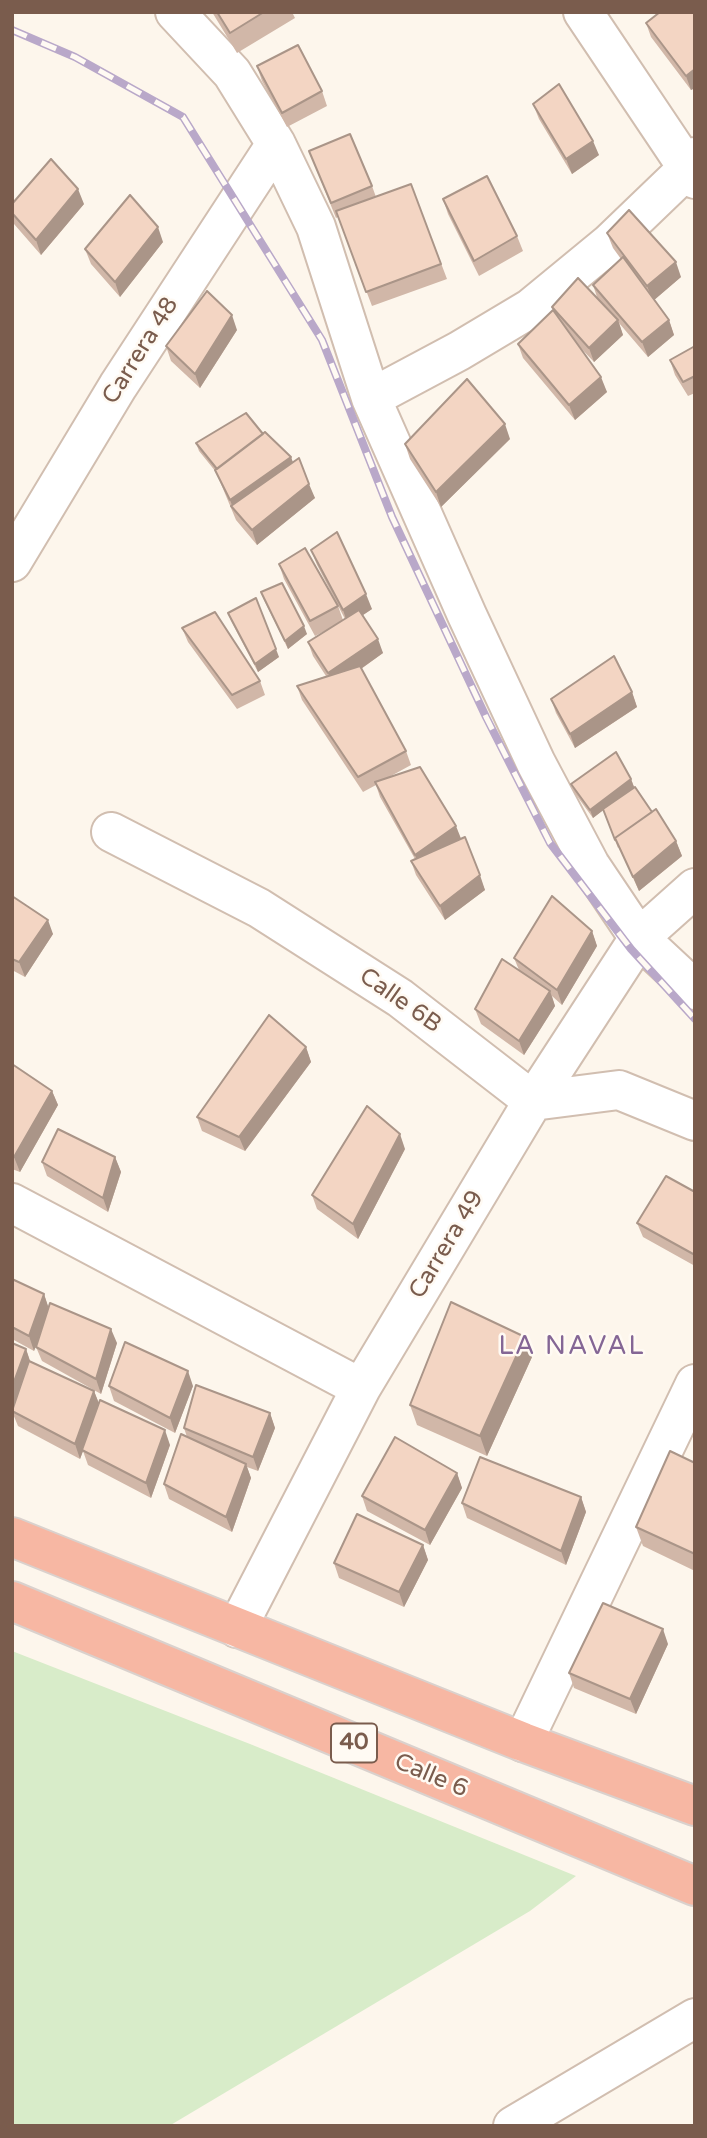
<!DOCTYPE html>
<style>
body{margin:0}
#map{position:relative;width:707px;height:2138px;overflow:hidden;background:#fdf6ec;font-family:"Varela Round",sans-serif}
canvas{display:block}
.frame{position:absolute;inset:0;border:14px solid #7a5c4d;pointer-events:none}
</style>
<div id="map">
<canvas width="707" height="2138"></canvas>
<div class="frame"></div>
</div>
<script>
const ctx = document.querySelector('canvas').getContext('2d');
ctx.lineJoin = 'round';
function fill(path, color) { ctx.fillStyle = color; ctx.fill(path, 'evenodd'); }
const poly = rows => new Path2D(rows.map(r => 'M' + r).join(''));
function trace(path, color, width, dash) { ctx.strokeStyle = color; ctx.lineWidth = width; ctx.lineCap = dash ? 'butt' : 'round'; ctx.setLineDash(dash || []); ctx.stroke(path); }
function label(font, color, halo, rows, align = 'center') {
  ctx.font = font + ' "Varela Round",sans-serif'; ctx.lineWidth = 5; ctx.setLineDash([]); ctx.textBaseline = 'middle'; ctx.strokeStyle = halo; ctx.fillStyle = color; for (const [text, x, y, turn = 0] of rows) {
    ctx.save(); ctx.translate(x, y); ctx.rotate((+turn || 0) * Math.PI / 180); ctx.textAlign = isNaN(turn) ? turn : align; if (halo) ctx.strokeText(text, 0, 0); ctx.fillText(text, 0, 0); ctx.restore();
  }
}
const green = poly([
 [12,1651,250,1744,576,1876,530,1911,169,2126,12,2126]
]);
const minor = poly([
 [175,12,232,73,276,144,316,227,371,398,467,615,536,763,590,865,639,938,695,990],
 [583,12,695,179],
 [371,398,459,351,531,308,610,243,687,169,695,157],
 [12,562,118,386,276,144],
 [111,832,259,908,400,998,533,1101,619,1090,695,1121],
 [12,1203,361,1388],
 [237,1628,361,1388,533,1101,639,938,695,888],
 [523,1742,695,1384],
 [513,2126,695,2018]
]);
const highway = poly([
 [12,1537,523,1742,695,1806],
 [12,1601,695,1886]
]);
const rail = poly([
 [12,30,75,57,183,117,322,340,392,517,486,717,550,843,631,949,695,1019]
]);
const wall = poly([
 [212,12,292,12,295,18,237,53],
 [695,12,695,88,691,90,651,37,646,23],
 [257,66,322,91,327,106,287,127,262,81],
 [533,104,599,155,572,174,539,119],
 [309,151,372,186,376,197,411,184,447,279,372,306,338,217,336,218],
 [443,199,517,236,523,251,479,276,448,214],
 [12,204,84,204,41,255,14,224,12,220],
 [607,233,681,277,654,300,669,320,674,335,648,357,619,323,623,335,594,362,576,343,607,392,575,420,523,358,518,344,554,312,552,307,598,300,593,285,621,259,613,248],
 [163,242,120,297,91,264,85,249],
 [237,330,200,388,171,361,166,346],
 [695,346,695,393,688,396,675,375,670,360],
 [263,434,291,457,293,463,315,498,257,545,236,520,216,472,199,451,196,443],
 [510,439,441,507,410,459,405,444],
 [311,550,372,609,363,615,383,653,361,669,406,751,411,765,391,776,461,839,485,890,445,920,416,875,411,861,415,859,380,797,376,785,363,792,302,700,297,686,326,676,313,656,308,642,331,628,315,636,284,579,279,564,338,606,343,620,345,619,317,565],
 [261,592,307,634,288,649,264,600],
 [228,613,279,657,258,672,231,621],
 [182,628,260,681,265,695,237,709,188,642],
 [632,692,637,707,575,748,556,713,551,699],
 [631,779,634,787,652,812,676,841,682,856,639,891,619,847,618,848,603,810,593,818,574,792,571,784],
 [12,896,53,934,25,977,12,970],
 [592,931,597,946,562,1005,552,996,555,1006,524,1055,481,1024,475,1009,519,970,514,958],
 [306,1047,311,1062,245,1151,202,1131,197,1117],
 [12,1064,52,1091,58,1105,20,1172,12,1169],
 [405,1149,358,1239,317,1209,312,1195],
 [115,1157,121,1172,108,1212,47,1176,42,1162],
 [695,1192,695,1266,643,1237,637,1223],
 [12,1279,44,1294,48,1307,117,1343,101,1394,42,1361,36,1347,41,1332,34,1351,12,1339],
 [12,1343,26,1349,30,1361,94,1391,99,1404,170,1445,151,1498,88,1465,83,1451,80,1459,18,1426,13,1414,12,1417],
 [532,1357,487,1456,417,1425,410,1405],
 [109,1386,193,1386,175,1433,114,1401],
 [270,1413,275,1428,258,1471,247,1467,251,1478,232,1532,169,1499,164,1484,187,1437,184,1428],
 [695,1463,695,1571,643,1546,636,1527],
 [457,1473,462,1488,430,1545,367,1511,362,1496],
 [581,1497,586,1512,566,1565,467,1518,462,1503],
 [423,1545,428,1560,404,1607,339,1578,334,1563],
 [668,1644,636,1714,574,1688,569,1673]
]);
const shadedWall = poly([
 [695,69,695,88,691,90,686,76],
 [593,141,599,155,572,174,566,159],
 [78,189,84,204,41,255,36,240],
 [158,227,163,242,120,297,115,282],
 [676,262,681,277,653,301,647,286],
 [232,315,237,330,200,388,195,374],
 [618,320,623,335,594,362,589,348],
 [669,320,674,335,648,357,642,342],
 [601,377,607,392,575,420,569,405],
 [505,424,510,439,441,507,436,492],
 [291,457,296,471,233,508,230,500],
 [309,484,315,498,257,545,252,530],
 [366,594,372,609,348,625,343,610],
 [304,626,307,634,288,649,285,641],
 [378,639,383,653,334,688,328,673],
 [276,649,279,657,258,672,255,664],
 [632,692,637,707,575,748,570,734],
 [631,779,634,787,593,818,590,810],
 [456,826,462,841,420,869,415,855],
 [676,841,682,856,639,891,633,877],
 [480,875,485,890,445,920,440,906],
 [48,920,53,934,25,977,19,962],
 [592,931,597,946,562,1005,557,990],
 [550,991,555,1006,524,1055,519,1041],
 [306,1047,311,1062,245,1151,239,1137],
 [52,1091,58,1105,20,1172,14,1157],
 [400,1134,405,1149,358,1239,353,1224],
 [115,1157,121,1172,108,1212,103,1198],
 [44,1294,49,1309,34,1351,29,1336],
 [111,1329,117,1343,101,1394,96,1379],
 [525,1337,532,1357,487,1456,480,1436],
 [26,1349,31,1364,12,1411,12,1387],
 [188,1371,193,1386,175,1433,170,1418],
 [94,1391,100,1406,80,1459,75,1444],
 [270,1413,275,1428,258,1471,253,1457],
 [165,1430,170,1445,151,1498,146,1483],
 [246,1464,251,1478,232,1532,226,1517],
 [457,1473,462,1488,430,1545,425,1530],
 [581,1497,586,1512,566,1565,561,1551],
 [423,1545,428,1560,404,1607,399,1592],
 [663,1629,668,1644,636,1714,630,1699]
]);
const building = poly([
 [217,12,264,12,230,33,217,12],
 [660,12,695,12,695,69,686,76,646,23,660,12],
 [298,45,322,91,282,113,257,66,298,45],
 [559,84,593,141,566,159,533,104,559,84],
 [350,134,372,186,331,203,309,151,350,134],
 [51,159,78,189,36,240,12,213,12,204,51,159],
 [487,176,517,236,474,261,443,199,487,176],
 [411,184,441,264,366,292,336,211,411,184],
 [130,195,158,227,115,282,85,249,130,195],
 [629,210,676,262,647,286,607,233,629,210],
 [623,257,669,320,642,342,593,285,623,257],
 [578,278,618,320,589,348,552,307,578,278],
 [207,291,232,315,195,374,166,346,207,291],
 [553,310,601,377,569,405,518,344,553,310],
 [695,346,695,376,683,382,670,360,695,346],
 [467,379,505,424,436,492,405,444,467,379],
 [246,413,263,434,217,469,196,443,246,413],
 [265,432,291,457,230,500,215,470,265,432],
 [299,458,309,484,252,530,231,506,299,458],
 [337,532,366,594,343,610,311,550,337,532],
 [305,548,338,606,310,621,279,564,305,548],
 [282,583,304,626,285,641,261,592,282,583],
 [256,598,276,649,255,664,228,613,256,598],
 [359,610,378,639,328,673,308,642,359,610],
 [215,612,260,681,232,695,182,628,215,612],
 [614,656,632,692,570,734,551,699,614,656],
 [360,666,406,751,358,777,297,686,360,666],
 [616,752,631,779,590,810,571,784,616,752],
 [420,767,456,826,415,855,375,782,420,767],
 [635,787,652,812,615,838,615,840,603,809,635,787],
 [656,809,676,841,633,877,615,838,656,809],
 [465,837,480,875,440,906,411,861,465,837],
 [12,896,48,920,19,962,12,959,12,896],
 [552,896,592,931,557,990,514,958,552,896],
 [502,959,550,991,519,1041,475,1009,502,959],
 [269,1015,306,1047,239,1137,197,1117,269,1015],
 [12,1064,52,1091,14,1157,12,1156,12,1064],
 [367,1106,400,1134,353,1224,312,1195,367,1106],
 [58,1129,115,1157,103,1198,42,1162,58,1129],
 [666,1176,695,1192,695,1255,637,1223,666,1176],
 [12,1279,44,1294,29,1336,12,1327,12,1279],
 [451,1302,525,1337,480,1436,410,1405,451,1302],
 [50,1303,111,1329,96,1379,36,1347,50,1303],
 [125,1342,188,1371,170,1418,109,1386,125,1342],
 [12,1343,26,1349,12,1387,12,1343],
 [29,1361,94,1391,75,1444,12,1411,29,1361],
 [196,1385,270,1413,253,1457,184,1428,196,1385],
 [100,1400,165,1430,146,1483,82,1450,100,1400],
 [181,1434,246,1464,226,1517,164,1484,181,1434],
 [395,1437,457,1473,425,1530,362,1496,395,1437],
 [670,1451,695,1463,695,1554,636,1527,670,1451],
 [480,1457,581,1497,561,1551,462,1503,480,1457],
 [357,1514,423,1545,399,1592,334,1563,357,1514],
 [603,1603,663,1629,630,1699,569,1673,603,1603]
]);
const shields = [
 [354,1743,46]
];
const shieldNames = [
 ["40",354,1743]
];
const streetNames = [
 ["Carrera 48",141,351,-58],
 ["Calle 6B",400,1001,35],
 ["Carrera 49",447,1245,-59],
 ["Calle 6",431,1776,23]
];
const neighbourhoodNames = [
 ["LA NAVAL",572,1347]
];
fill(green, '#d8ecc9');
trace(minor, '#d1beb0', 42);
trace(highway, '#dad1cd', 42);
trace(minor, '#fff', 38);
trace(highway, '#f7b7a3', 38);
trace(rail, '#b9a8c9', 8);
trace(rail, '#fffaf3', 5, [16]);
fill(wall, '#d1b7a8');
fill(shadedWall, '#aa9588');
fill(building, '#f3d5c3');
trace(building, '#aa9588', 2);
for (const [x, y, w] of shields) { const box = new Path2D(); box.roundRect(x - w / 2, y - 19.5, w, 39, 5); ctx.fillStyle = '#fffaf3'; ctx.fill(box); trace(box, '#7a5c4d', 2); }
label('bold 23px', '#7a5c4d', null, shieldNames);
label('24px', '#7a5c4d', '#fffaf3', streetNames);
ctx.letterSpacing = '2px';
label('26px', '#846695', '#fffaf3', neighbourhoodNames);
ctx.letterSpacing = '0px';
</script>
